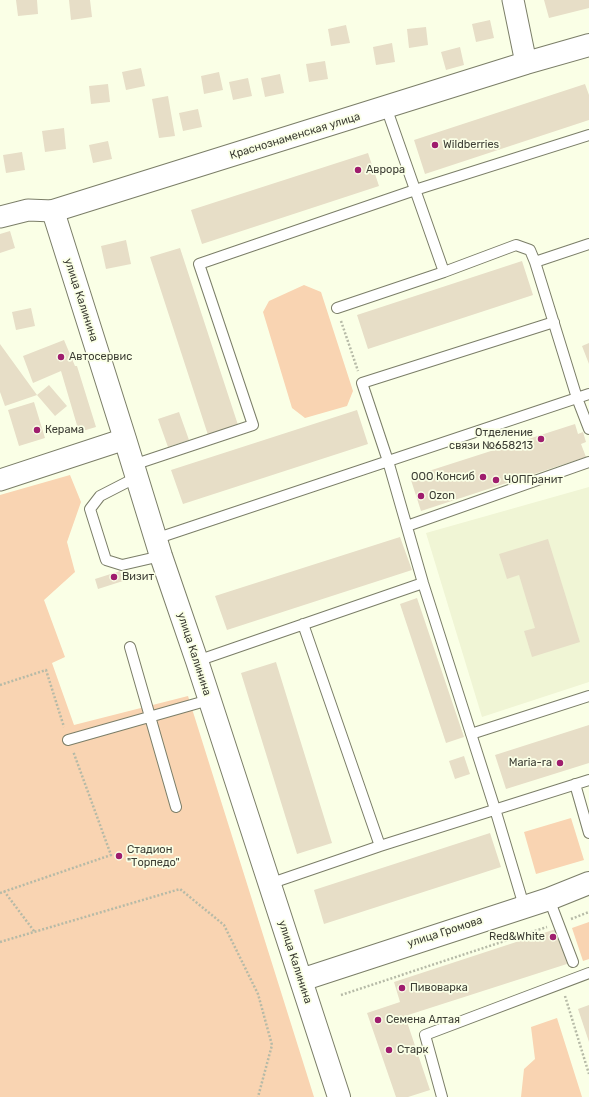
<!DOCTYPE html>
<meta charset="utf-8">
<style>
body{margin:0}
canvas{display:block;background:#faffe6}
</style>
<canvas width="589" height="1097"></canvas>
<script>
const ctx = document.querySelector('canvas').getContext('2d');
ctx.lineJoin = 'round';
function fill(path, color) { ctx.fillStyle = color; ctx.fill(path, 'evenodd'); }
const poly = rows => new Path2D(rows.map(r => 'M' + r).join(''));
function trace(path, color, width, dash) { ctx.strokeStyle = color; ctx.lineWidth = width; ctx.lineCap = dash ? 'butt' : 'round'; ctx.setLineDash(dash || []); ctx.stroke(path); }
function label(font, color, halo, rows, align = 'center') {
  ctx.font = font + ' Rubik,sans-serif'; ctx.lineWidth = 3.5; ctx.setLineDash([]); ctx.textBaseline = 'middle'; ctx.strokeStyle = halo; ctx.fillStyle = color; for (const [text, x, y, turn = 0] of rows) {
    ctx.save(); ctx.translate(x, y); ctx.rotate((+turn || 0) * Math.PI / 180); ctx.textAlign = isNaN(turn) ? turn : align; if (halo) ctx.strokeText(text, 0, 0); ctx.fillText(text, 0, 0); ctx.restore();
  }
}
const built = poly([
 [589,487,589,682,482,717,426,533]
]);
const green = poly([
 [304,285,321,292,353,391,347,406,305,418,292,408,263,312,269,301],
 [70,475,81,502,67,542,75,572,44,600,65,657,52,663,74,725,188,696,314,1097,0,1097,0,495],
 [571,818,584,860,536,874,524,832],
 [589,922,589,959,583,961,572,928],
 [557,1018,582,1097,521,1097,524,1069,535,1059,531,1027]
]);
const building = poly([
 [16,0,37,0,38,14,18,16],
 [69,0,90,0,92,17,71,20],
 [544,0,589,0,589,8,549,18],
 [490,20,494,38,476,42,472,24],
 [346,25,350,43,331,46,328,29],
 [426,27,428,45,409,48,407,29],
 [392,43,395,62,376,65,373,47],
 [460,47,464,65,446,70,441,52],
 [325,61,328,79,309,82,306,64],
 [141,68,145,86,126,90,122,72],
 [219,72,223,90,204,94,201,76],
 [280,74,284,93,265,97,261,78],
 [248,78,252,96,233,100,229,82],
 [108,84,110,102,91,104,89,86],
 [585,84,589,95,589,120,425,174,414,140],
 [168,96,175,136,159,138,152,99],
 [198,109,202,127,183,131,179,113],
 [64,128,66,149,45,152,42,131],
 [108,141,112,159,93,163,89,145],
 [22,152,25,170,6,173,3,155],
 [368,153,379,186,202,244,191,210],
 [10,231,15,248,0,253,0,234],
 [126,240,131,264,106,269,101,246],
 [180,248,238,425,208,435,150,257],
 [522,261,533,295,368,349,357,315],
 [31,308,35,326,16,330,12,312],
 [64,340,75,366,77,366,96,427,79,432,61,371,33,383,23,356],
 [589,343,589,364,582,346],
 [0,344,37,395,49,385,67,406,55,416,37,395,5,406,0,392],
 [34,402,45,438,19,446,8,410],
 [357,410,368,444,183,504,171,470],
 [179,412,189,440,168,447,158,419],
 [575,424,578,434,583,432,586,442,581,444,586,457,421,511,410,477],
 [400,537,412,570,227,630,215,596],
 [548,539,580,642,532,657,524,631,535,628,519,575,507,579,499,554],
 [120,571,123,581,98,589,95,579],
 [417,598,464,737,446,743,400,604],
 [276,662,332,843,297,854,241,673],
 [589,725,589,763,506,789,495,755],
 [464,756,470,774,455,779,449,761],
 [490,833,501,867,324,924,314,890],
 [559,928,570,963,405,1016,430,1090,408,1097,396,1097,367,1013,400,1002,394,982],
 [589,1005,589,1042,578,1009]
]);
const path = poly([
 [341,321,358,371],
 [0,685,46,670,64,727],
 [4,891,34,931],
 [0,893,111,855,73,751],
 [571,919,589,912],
 [0,942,180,889,224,925,258,994,272,1045,258,1097],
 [341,995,547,927],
 [565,996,589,1074]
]);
const service = poly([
 [535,262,589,244],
 [444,272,516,245,530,250,535,262,577,398,589,429],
 [337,308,444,272,386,107],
 [133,465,253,425,199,264,415,190,589,135],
 [137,477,100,496,90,509,106,560,122,565,161,556],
 [407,526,589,462],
 [155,539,589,394],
 [303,624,380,846],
 [130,647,176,807],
 [197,661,423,583],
 [471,734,589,696],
 [68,740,209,700],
 [575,784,589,833],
 [269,884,380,846,589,780],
 [549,899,573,962],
 [524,906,495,809,423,583,388,461,362,383,554,322],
 [442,1097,425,1035,589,973]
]);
const minor = poly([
 [513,0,526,63],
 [0,217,28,210,53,211],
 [0,480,125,439]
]);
const tertiary = poly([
 [301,980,549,899,589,883],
 [339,1097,197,661,161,556,125,439,53,211,526,63,589,45]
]);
const markers = [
 [435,145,4,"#9f1d6e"],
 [358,170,4,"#9f1d6e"],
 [61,357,4,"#9f1d6e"],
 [37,430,4,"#9f1d6e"],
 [541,439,4,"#9f1d6e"],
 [483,477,4,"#9f1d6e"],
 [496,480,4,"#9f1d6e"],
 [421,496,4,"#9f1d6e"],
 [114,577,4,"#9f1d6e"],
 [560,763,4,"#9f1d6e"],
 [119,856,4,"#9f1d6e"],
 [553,937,4,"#9f1d6e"],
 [402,988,4,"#9f1d6e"],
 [378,1020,4,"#9f1d6e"],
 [389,1050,4,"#9f1d6e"]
];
const streetNames = [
 ["Краснознаменская улица",295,136,-17],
 ["улица Калинина",81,300,72],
 ["улица Калинина",194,654,72],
 ["улица Громова",445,932,-18],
 ["улица Калинина",295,962,72]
];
const poiNames = [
 ["Wildberries",443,145],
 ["Аврора",366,170],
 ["Автосервис",69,357],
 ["Керама",45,430],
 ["Отделение",533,433,"right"],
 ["связи №658213",533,446,"right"],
 ["ООО Консиб",475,477,"right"],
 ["ЧОПГранит",504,480],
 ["Ozon",429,496],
 ["Визит",122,577],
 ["Maria-ra",552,763,"right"],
 ["Стадион",127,850],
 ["\"Торпедо\"",127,863],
 ["Red&White",545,937,"right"],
 ["Пивоварка",410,988],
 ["Семена Алтая",386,1020],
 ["Старк",397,1050]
];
fill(built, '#f0f5d5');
fill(green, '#f9d4b2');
fill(building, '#e7dec7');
trace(service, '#7b7e68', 12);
trace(minor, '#7b7e68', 23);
trace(tertiary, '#7b7e68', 24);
trace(path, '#b6baa7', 2.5, [2, 2]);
trace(service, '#fff', 10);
trace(minor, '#fff', 21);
trace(tertiary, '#fff', 22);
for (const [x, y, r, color] of markers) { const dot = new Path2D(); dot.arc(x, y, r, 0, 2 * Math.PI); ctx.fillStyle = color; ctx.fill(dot); trace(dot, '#faffe6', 1.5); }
label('11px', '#3c3d34', '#faffe6', streetNames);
label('11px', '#3c3d34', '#faffe6', poiNames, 'left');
</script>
